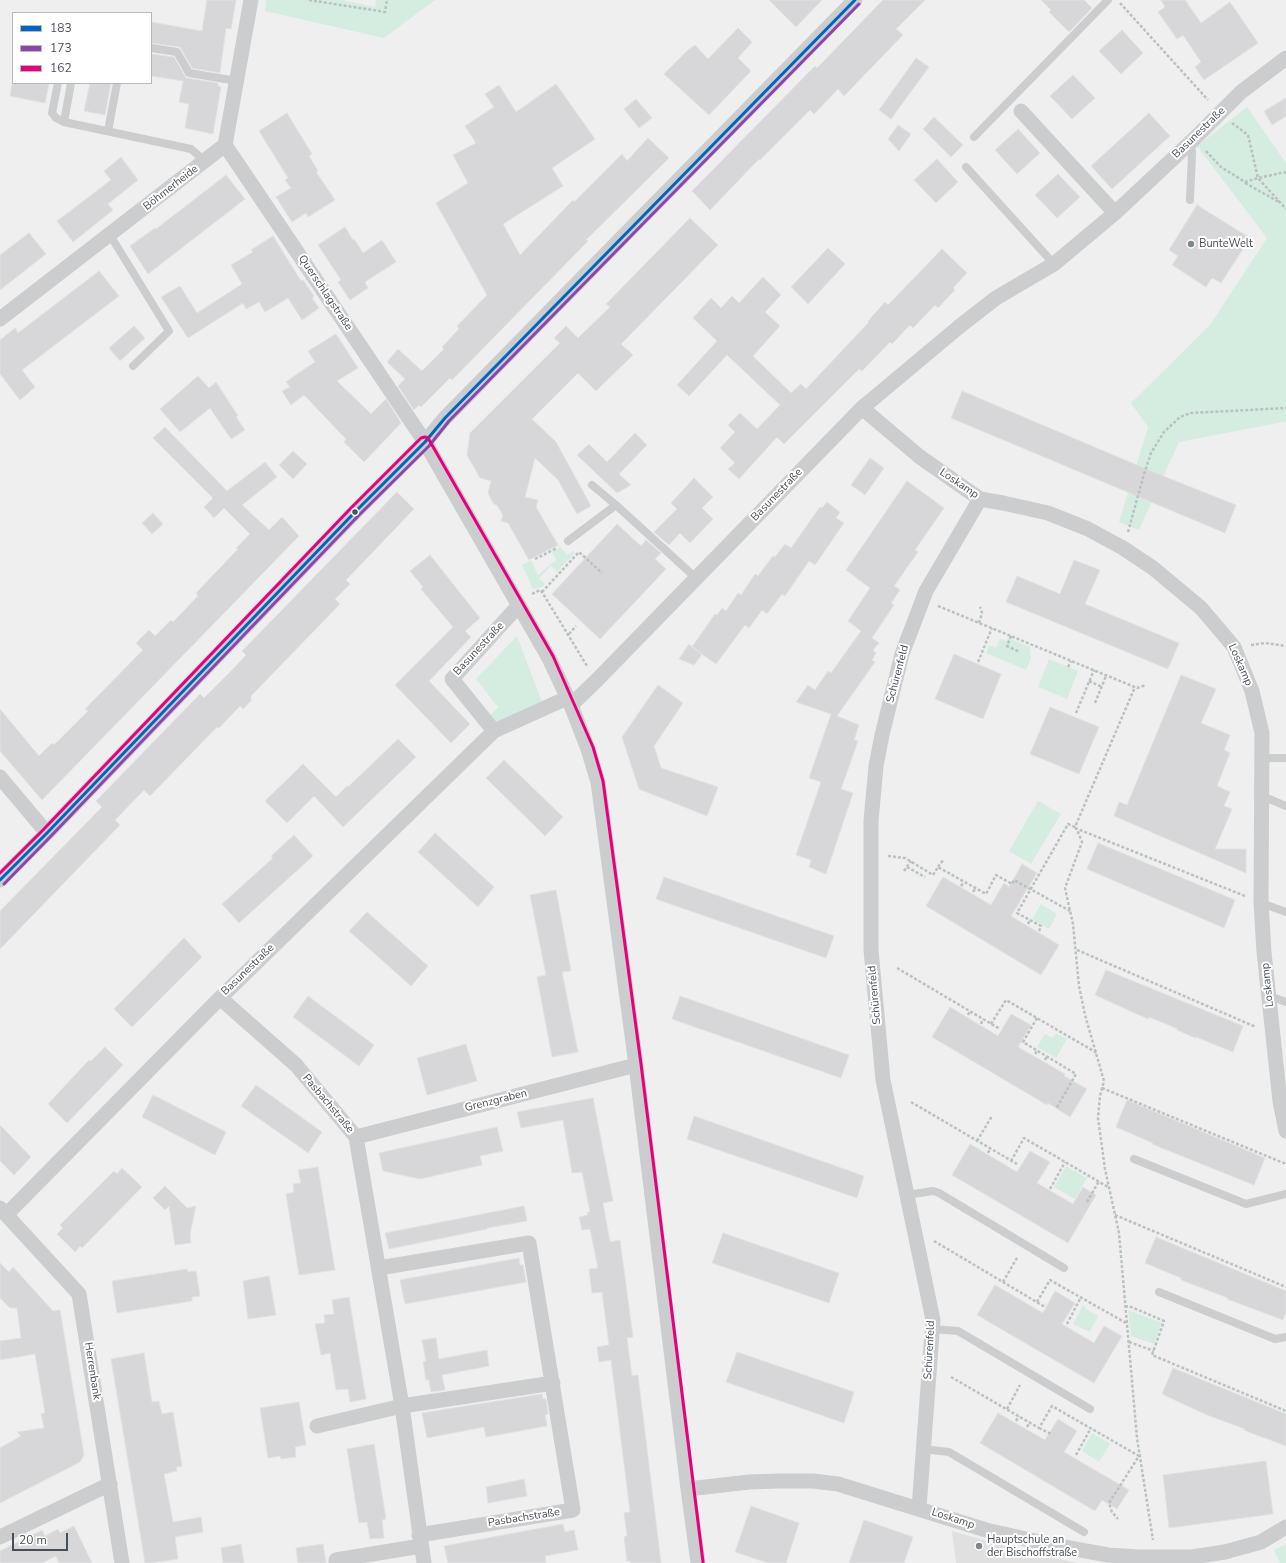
<!DOCTYPE html>
<meta charset="utf-8">
<style>
body{margin:0}
#map{position:relative;width:1286px;height:1563px;overflow:hidden;background:#efefef;font-family:"Nunito Sans",sans-serif}
canvas{display:block}
.legend{position:absolute;left:12px;top:12px;width:140px;height:72px;box-sizing:border-box;background:#fff;border:1px solid #b6b9bd;margin:0;padding:5px 7px;list-style:none;font-size:12px;color:#484f59}
.legend li{display:flex;align-items:center;gap:8px;height:20px}
.legend b{width:20px;border:1px solid #b6b9bd}
.scale{position:absolute;left:12px;top:1533px;width:56px;height:18px;box-sizing:border-box;border:2px solid #484f59;border-top:0;padding-left:5px;font-size:12px;line-height:14px;white-space:nowrap;color:#484f59;-webkit-text-stroke:3px #fff;paint-order:stroke}
</style>
<div id="map">
<canvas width="1286" height="1563"></canvas>
<ul class="legend">
<li><b style="height:5px;background:#0065bd"></b>183</li>
<li><b style="height:5px;background:#8e44ad"></b>173</li>
<li><b style="height:5px;background:#e5007d"></b>162</li>
</ul>
<div class="scale">20 m</div>
</div>
<script>
const ctx = document.querySelector('canvas').getContext('2d');
ctx.lineJoin = 'round';
function fill(path, color) { ctx.fillStyle = color; ctx.fill(path, 'evenodd'); }
const poly = rows => new Path2D(rows.map(r => 'M' + r).join(''));
function trace(path, color, width, dash) { ctx.strokeStyle = color; ctx.lineWidth = width; ctx.lineCap = dash ? 'butt' : 'round'; ctx.setLineDash(dash || []); ctx.stroke(path); }
function label(font, color, halo, rows, align = 'center') {
  ctx.font = font + ' "Nunito Sans",sans-serif'; ctx.lineWidth = 4; ctx.setLineDash([]); ctx.textBaseline = 'middle'; ctx.strokeStyle = halo; ctx.fillStyle = color; for (const [text, x, y, turn = 0] of rows) {
    ctx.save(); ctx.translate(x, y); ctx.rotate((+turn || 0) * Math.PI / 180); ctx.textAlign = isNaN(turn) ? turn : align; if (halo) ctx.strokeText(text, 0, 0); ctx.fillText(text, 0, 0); ctx.restore();
  }
}
const education = poly([
 [952,1531,1022,1551,1077,1563,956,1563]
]);
const green = poly([
 [266,0,342,0,375,7,376,0,435,0,384,38,265,11],
 [1247,107,1286,163,1286,422,1283,422,1179,442,1139,530,1119,522,1148,427,1131,403,1210,325,1267,238,1197,146],
 [560,547,568,555,573,551,575,553,557,571,551,566,539,578,545,584,542,587,533,589,522,565,531,560,538,575,556,560,552,552],
 [517,636,542,702,496,724,490,716,498,707,476,679],
 [1008,638,1030,647,1031,659,1026,670,986,653,989,645,996,648,1000,639,1006,641],
 [1049,659,1078,671,1067,699,1038,687],
 [1038,801,1061,814,1031,864,1009,851],
 [1041,904,1057,914,1049,929,1032,919],
 [1056,1033,1067,1039,1056,1058,1037,1047,1045,1034,1053,1038],
 [1066,1166,1087,1178,1075,1199,1054,1187],
 [1083,1305,1086,1309,1098,1316,1090,1332,1073,1324],
 [1128,1310,1162,1323,1154,1344,1131,1336],
 [1092,1433,1110,1444,1099,1462,1082,1451],
 [1286,1544,1286,1563,1280,1563,1274,1550]
]);
const building = poly([
 [207,0,236,0,231,29,226,28,220,73,192,68,180,47,151,43,151,22,202,31,207,0],
 [769,0,822,0,796,27,769,0],
 [883,0,925,0,896,29,903,35,844,96,838,89,814,114,810,110,760,160,759,159,710,210,692,191,815,66,817,68,883,0],
 [1041,0,1084,0,1092,8,1069,32,1049,12,1051,10,1041,0],
 [1161,0,1185,0,1201,23,1230,2,1258,43,1204,80,1195,67,1201,62,1183,35,1177,39,1158,12,1165,7,1161,0],
 [738,28,752,42,738,58,751,71,709,115,664,74,688,50,695,45,708,59,738,28],
 [1122,30,1143,53,1121,74,1099,51,1122,30],
 [151,54,174,57,186,78,218,83,218,86,221,87,213,134,185,128,189,104,179,102,183,81,151,76,151,54],
 [916,58,929,67,891,119,879,110,916,58],
 [1073,75,1095,98,1072,119,1050,96,1073,75],
 [12,83,49,83,45,103,10,96,12,83],
 [90,83,111,83,105,115,84,111,90,83],
 [556,84,595,139,552,168,563,186,503,224,520,255,573,200,574,202,622,154,627,161,648,138,669,158,586,240,588,241,452,380,450,378,421,407,419,405,414,410,398,386,405,379,387,362,398,349,422,371,444,349,442,347,459,329,457,326,487,295,436,203,468,183,453,155,476,143,465,126,494,107,485,94,499,85,516,112,556,84],
 [1286,98,1286,116,1272,125,1264,111,1286,98],
 [636,99,652,118,639,128,624,109,636,99],
 [287,113,312,154,309,156,318,171,316,172,335,200,308,217,306,213,292,222,276,197,291,188,285,180,288,178,259,131,287,113],
 [1149,113,1170,136,1112,189,1091,166,1149,113],
 [934,117,963,145,951,157,923,129,934,117],
 [898,125,911,134,899,151,888,139,898,125],
 [1018,129,1040,153,1017,174,995,150,1018,129],
 [121,157,138,180,108,204,113,210,73,242,57,221,111,180,104,171,121,157],
 [937,159,958,182,936,203,914,180,937,159],
 [1058,174,1080,197,1057,218,1035,195,1058,174],
 [226,175,245,199,148,274,130,246,155,228,156,229,226,175],
 [1197,205,1250,238,1221,283,1212,278,1206,287,1172,265,1178,256,1169,250,1197,205],
 [690,218,718,245,621,344,633,355,596,391,578,373,532,419,556,442,591,506,577,514,558,480,535,458,525,497,538,500,536,507,558,545,529,560,508,523,501,521,503,515,497,505,494,504,491,499,488,493,491,481,480,478,467,455,470,433,560,343,554,338,566,326,578,338,610,307,606,304,690,218],
 [345,227,353,240,354,239,363,253,382,240,396,262,365,282,368,288,350,300,338,282,341,280,318,245,345,227],
 [29,233,46,254,0,290,0,255,29,233],
 [273,236,301,281,303,280,314,296,312,298,319,308,302,320,288,298,265,312,259,302,246,309,243,303,188,338,161,297,180,286,197,313,242,284,231,265,253,252,251,250,273,236],
 [828,248,845,264,808,304,791,287,828,248],
 [942,249,967,273,953,288,955,290,950,295,938,308,935,305,913,328,910,325,892,344,890,342,862,371,859,369,784,444,777,437,739,479,728,469,735,463,720,448,735,432,728,425,740,413,757,429,780,405,727,355,689,396,677,385,717,341,693,318,711,298,721,308,732,296,739,303,763,277,781,295,765,312,780,326,753,356,791,393,801,384,806,389,869,322,868,321,885,302,888,305,942,249],
 [99,271,119,296,22,370,35,387,20,400,0,374,0,340,15,328,18,333,99,271],
 [134,326,145,338,120,361,109,348,134,326],
 [336,334,358,368,337,381,371,414,386,399,401,423,364,462,344,442,346,439,304,395,291,405,282,391,290,387,286,382,297,374,315,362,308,351,336,334],
 [198,376,209,388,216,382,238,416,236,417,245,430,231,439,210,408,180,432,160,409,198,376],
 [962,391,1163,476,1236,505,1225,533,951,418,962,391],
 [165,427,227,491,265,462,277,477,242,505,269,530,282,517,299,536,42,800,0,751,0,709,39,756,52,743,54,745,88,711,85,709,143,650,136,643,149,630,155,636,171,620,173,622,198,596,196,593,238,549,236,548,250,534,224,508,214,518,204,507,213,498,153,438,165,427],
 [635,433,647,445,619,474,631,485,617,493,577,455,589,444,607,462,635,433],
 [293,451,307,464,293,479,279,465,293,451],
 [870,458,884,468,865,495,851,485,870,458],
 [694,478,713,497,702,508,713,519,690,543,680,533,669,545,654,532,677,509,671,503,694,478],
 [907,481,944,508,915,550,918,552,894,586,900,590,891,603,894,605,872,638,879,643,873,650,876,653,872,660,875,662,837,716,859,725,854,740,858,741,841,789,853,793,826,874,809,867,811,860,796,855,821,782,809,778,831,714,796,702,808,685,815,690,828,671,831,673,861,631,848,621,870,588,846,570,907,481],
 [397,492,414,509,346,580,350,584,335,599,340,604,251,696,251,701,243,709,240,706,219,728,217,727,150,796,144,790,115,820,120,825,0,949,0,911,102,807,96,801,200,694,204,698,234,668,246,655,242,651,397,492],
 [827,502,840,512,836,518,844,523,815,565,809,561,785,596,782,594,767,614,762,610,749,628,745,625,716,664,692,647,715,614,717,615,722,608,726,611,738,593,741,595,755,574,758,576,773,556,775,557,785,544,791,548,820,507,822,508,827,502],
 [153,513,163,524,152,534,142,523,153,513],
 [617,524,641,546,646,540,661,553,655,559,666,569,600,639,552,594,617,524],
 [430,555,480,618,465,631,471,637,429,681,470,724,451,743,395,685,453,627,421,589,423,587,410,571,430,555],
 [1074,560,1100,570,1085,604,1179,643,1168,669,1006,602,1017,576,1060,594,1074,560],
 [689,644,702,654,694,665,679,659,689,644],
 [954,654,1001,674,983,719,935,699,954,654],
 [1181,675,1216,689,1201,723,1230,735,1224,750,1230,753,1217,786,1230,792,1224,806,1232,809,1215,849,1246,849,1246,873,1114,816,1119,802,1127,805,1181,675],
 [658,685,683,703,654,746,661,768,718,787,707,816,639,789,622,737,658,685],
 [1050,707,1099,727,1079,774,1030,754,1050,707],
 [398,739,416,757,343,827,314,796,287,823,265,801,303,764,336,797,347,786,348,787,398,739],
 [504,760,563,817,545,836,486,778,504,760],
 [435,833,494,887,478,907,418,852,435,833],
 [294,835,313,856,239,923,222,904,273,858,271,856,294,835],
 [1098,843,1235,900,1224,928,1087,869,1098,843],
 [1022,864,1037,873,1011,916,1059,945,1041,975,926,906,943,877,991,905,1004,883,1009,887,1022,864],
 [664,877,834,936,826,958,656,899,664,877],
 [556,890,571,971,562,972,578,1052,552,1057,537,977,546,975,530,895,556,890],
 [367,912,428,966,411,986,349,931,367,912],
 [184,938,202,957,132,1027,114,1009,184,938],
 [1106,970,1243,1026,1233,1052,1196,1037,1195,1038,1177,1030,1178,1029,1149,1017,1148,1019,1095,995,1106,970],
 [308,996,374,1045,359,1066,293,1017,308,996],
 [680,996,849,1055,841,1078,672,1019,680,996],
 [950,1007,998,1036,1011,1014,1031,1025,1018,1047,1065,1074,1064,1076,1087,1089,1070,1117,1048,1103,1047,1105,932,1037,950,1007],
 [466,1044,477,1081,427,1095,417,1058,466,1044],
 [105,1047,123,1065,67,1123,48,1104,89,1060,91,1061,105,1047],
 [256,1085,322,1132,308,1153,241,1106,256,1085],
 [153,1095,226,1132,215,1155,142,1117,153,1095],
 [593,1098,613,1201,603,1203,610,1242,620,1240,633,1337,627,1338,632,1376,638,1375,661,1563,631,1563,630,1561,627,1561,624,1537,627,1536,624,1513,630,1512,611,1360,599,1362,597,1347,609,1345,602,1292,592,1293,589,1269,598,1268,590,1229,582,1230,579,1217,588,1215,587,1212,590,1212,582,1172,572,1173,563,1120,521,1128,517,1112,593,1098],
 [1127,1100,1265,1158,1254,1185,1152,1144,1153,1143,1116,1127,1127,1100],
 [694,1116,864,1176,857,1198,687,1139,694,1116],
 [0,1125,31,1157,14,1175,0,1161,0,1125],
 [497,1127,503,1151,480,1156,482,1165,420,1179,383,1171,379,1153,497,1127],
 [970,1144,1017,1172,1030,1151,1050,1162,1037,1183,1073,1204,1083,1187,1096,1195,1068,1243,952,1175,970,1144],
 [318,1167,335,1270,299,1275,286,1194,294,1192,293,1184,301,1183,298,1170,318,1167],
 [122,1168,142,1187,82,1248,80,1246,75,1252,57,1234,63,1228,60,1225,114,1171,117,1174,122,1168],
 [165,1186,187,1208,196,1206,190,1234,191,1243,175,1245,169,1206,165,1210,153,1198,165,1186],
 [524,1206,527,1221,487,1228,487,1229,389,1249,385,1233,524,1206],
 [723,1233,839,1273,829,1303,712,1263,723,1233],
 [1156,1237,1286,1291,1286,1312,1283,1320,1227,1299,1228,1298,1181,1280,1181,1278,1145,1263,1156,1237],
 [519,1258,520,1265,523,1265,526,1282,405,1304,400,1280,519,1258],
 [0,1263,9,1272,13,1267,53,1311,60,1310,84,1455,80,1462,0,1503,0,1448,21,1436,17,1432,44,1428,41,1414,45,1413,35,1354,0,1360,0,1341,21,1338,17,1308,10,1308,0,1298,0,1263],
 [187,1269,188,1272,196,1271,200,1296,192,1297,192,1301,117,1313,112,1281,187,1269],
 [269,1276,276,1315,248,1319,243,1281,269,1276],
 [995,1285,1043,1313,1055,1291,1075,1303,1062,1324,1094,1343,1104,1326,1122,1336,1094,1383,977,1315,995,1285],
 [349,1297,366,1399,350,1402,348,1389,336,1390,330,1353,321,1355,315,1324,325,1323,324,1315,334,1314,332,1300,349,1297],
 [436,1338,439,1359,487,1350,489,1366,442,1375,445,1390,431,1392,429,1380,426,1380,423,1362,426,1361,422,1340,436,1338],
 [737,1352,854,1392,844,1423,726,1382,737,1352],
 [144,1353,152,1402,159,1401,162,1414,173,1412,182,1466,176,1467,177,1471,164,1474,173,1522,201,1517,203,1532,175,1537,178,1559,151,1563,145,1563,111,1359,144,1353],
 [1173,1368,1286,1414,1286,1446,1263,1437,1264,1438,1244,1430,1245,1429,1207,1415,1162,1394,1173,1368],
 [542,1394,543,1399,546,1399,548,1414,545,1415,547,1426,486,1437,484,1427,427,1438,422,1413,542,1394],
 [299,1402,306,1445,295,1447,296,1457,281,1459,280,1456,268,1458,260,1408,299,1402],
 [998,1413,1045,1440,1058,1419,1077,1431,1064,1452,1129,1490,1117,1509,1102,1500,1095,1511,980,1443,998,1413],
 [374,1444,386,1519,382,1520,384,1538,370,1539,367,1522,359,1523,347,1449,374,1444],
 [1266,1461,1273,1514,1169,1528,1163,1475,1266,1461],
 [524,1479,527,1496,488,1503,486,1487,524,1479],
 [751,1506,799,1523,786,1563,768,1563,735,1552,751,1506],
 [864,1520,913,1537,904,1563,849,1563,864,1520],
 [563,1524,565,1532,574,1530,578,1550,545,1556,546,1563,448,1563,444,1546,563,1524],
 [74,1526,92,1563,59,1563,56,1556,42,1563,0,1563,0,1551,42,1530,45,1536,58,1529,60,1533,74,1526],
 [241,1544,244,1563,223,1563,221,1548,241,1544],
 [323,1544,326,1563,298,1563,296,1548,323,1544]
]);
const path = poly([
 [309,0,385,12,387,0],
 [1120,3,1208,100],
 [1232,123,1248,135,1258,178,1286,209],
 [1206,151,1221,167,1245,182,1258,178,1286,172],
 [1245,183,1279,202],
 [1128,532,1144,474,1151,453,1164,432,1180,417,1191,413,1286,408],
 [535,559,557,548],
 [542,592,579,552,602,573],
 [532,594,540,590,542,592,587,666],
 [938,606,1137,688,1146,685],
 [979,623,982,613,980,607],
 [569,634,576,626],
 [1011,636,1007,646,1020,652],
 [1251,645,1265,643,1286,646],
 [978,662,992,628],
 [1068,667,1071,661],
 [1089,681,1102,687],
 [1095,703,1106,676],
 [1076,713,1094,670],
 [1075,827,1078,832,1082,842,1065,888,1073,924,1079,986,1085,1015,1104,1081,1100,1096,1098,1118,1105,1169,1119,1233,1137,1438,1153,1540],
 [1075,828,1245,896],
 [888,856,905,858,933,875,938,867,986,894,996,875,1012,884,1014,880,1070,911],
 [907,867,925,877],
 [938,867,944,859],
 [904,871,911,861],
 [961,886,964,882],
 [973,892,976,888],
 [1028,924,1030,920],
 [1039,931,1041,926,1017,913,1068,824,1075,827,1135,687],
 [1077,950,1256,1027],
 [897,968,1000,1029],
 [968,1015,970,1011],
 [1037,1018,1023,1042,1076,1074,1056,1109],
 [981,1024,983,1019],
 [991,1024,1006,1000,1097,1053],
 [1035,1054,1037,1051],
 [1045,1060,1047,1056],
 [1102,1088,1286,1164],
 [911,1102,1017,1164],
 [977,1141,992,1116],
 [988,1153,990,1149],
 [1011,1161,1024,1138,1108,1187],
 [1050,1189,1065,1162],
 [1087,1202,1099,1181],
 [1115,1215,1286,1287],
 [934,1241,1045,1307],
 [1003,1282,1017,1258],
 [1037,1302,1050,1280,1126,1323],
 [1125,1307,1129,1306,1164,1321,1152,1355,1286,1411],
 [1067,1324,1081,1297],
 [1129,1342,1154,1351],
 [951,1377,1039,1428,1052,1406,1139,1456,1109,1503,1112,1512,1118,1519],
 [1007,1409,1020,1385],
 [1016,1421,1019,1416],
 [1027,1427,1030,1422],
 [1039,1428,1051,1434],
 [1076,1455,1091,1428]
]);
const lane = poly([
 [151,48,177,52,189,73,237,81],
 [58,83,52,113,56,118,64,122,191,149,205,161],
 [64,122,71,83],
 [108,131,117,83],
 [974,137,1108,0],
 [966,167,1054,264],
 [1190,200,1192,153,1191,141],
 [110,235,169,331,133,366],
 [616,505,696,578],
 [568,541,616,505,592,485],
 [1262,758,1286,758],
 [1262,796,1286,806],
 [1261,903,1286,912],
 [1269,996,1286,1002],
 [1134,1159,1246,1204,1286,1194],
 [907,1195,933,1191,939,1193,1064,1268],
 [1159,1292,1275,1339,1286,1337],
 [932,1329,958,1331,1090,1409],
 [923,1449,949,1452,1084,1532]
]);
const street = poly([
 [1021,111,1115,213],
 [225,145,425,442,549,658,571,705,588,749,598,782,636,1065,688,1489,698,1563],
 [0,319,225,145,251,0],
 [862,408,920,457,980,499,1003,503,1048,513,1088,529,1123,548,1153,568,1201,608,1234,647,1252,691,1262,733,1261,903,1264,952,1280,1101,1286,1131],
 [571,705,596,681,862,408,960,326,996,298,1054,264,1115,213,1194,139,1241,92,1286,58],
 [494,731,452,679,519,605],
 [0,777,47,833],
 [0,880,47,833,355,512,425,442,445,418,855,0],
 [220,998,296,1065,356,1137,402,1406,424,1563],
 [356,1137,636,1065],
 [0,1208,79,1294,122,1563],
 [7,1214,220,998,494,731,567,698],
 [379,1268,529,1243,573,1510,419,1535],
 [317,1426,402,1406,553,1383],
 [688,1489,749,1482,779,1481,813,1481,838,1484,986,1530,1053,1545,1108,1555,1138,1557,1192,1557,1225,1552,1261,1542,1286,1527],
 [919,1508,933,1320,883,1080,871,950,871,821,876,766,882,735,902,654,926,591,980,499],
 [0,1537,110,1484],
 [336,1563,336,1560,421,1546]
]);
const bus1 = poly([
 [0,880,47,833,355,512,425,442,445,418,855,0]
]);
const bus2 = poly([
 [4,884,51,836,359,515,429,446,449,421,859,4]
]);
const bus3 = poly([
 [0,873,43,830,351,508,421,438,425,437,428,438,553,656,593,747,603,781,641,1064,703,1562]
]);
const markers = [
 [1191,244,4,"#82878e"],
 [355,512,3.5,"#484f59"],
 [979,1546,4,"#82878e"]
];
const streetNames = [
 ["Basunestraße",1199,133,-44],
 ["Böhmerheide",171,188,-38],
 ["Querschlagstraße",325,293,56],
 ["Loskamp",959,484,34],
 ["Basunestraße",777,495,-46],
 ["Basunestraße",479,649,-47],
 ["Loskamp",1240,665,66],
 ["Schürenfeld",898,674,-75],
 ["Basunestraße",248,970,-44],
 ["Loskamp",1268,985,-96],
 ["Schürenfeld",875,995,-95],
 ["Grenzgraben",496,1101,-14],
 ["Pasbachstraße",328,1104,50],
 ["Schürenfeld",930,1350,-87],
 ["Herrenbank",92,1371,81],
 ["Pasbachstraße",524,1518,-9],
 ["Loskamp",953,1519,18]
];
const poiNames = [
 ["BunteWelt",1199,244],
 ["Hauptschule an",987,1540],
 ["der Bischoffstraße",987,1553]
];
fill(education, '#e1e0e0');
fill(green, '#d5ece1');
fill(building, '#d7d7d9');
trace(building, '#e0e1e2', 1);
trace(path, '#b9c2c0', 2.5, [3, 2]);
trace(lane, '#cbcdcf', 8);
trace(street, '#cbcdcf', 15);
trace(bus1, '#0065bd', 3);
trace(bus2, '#8e44ad', 3);
trace(bus3, '#e5007d', 3);
for (const [x, y, r, color] of markers) { const dot = new Path2D(); dot.arc(x, y, r, 0, 2 * Math.PI); ctx.fillStyle = color; ctx.fill(dot); trace(dot, '#fff', 1.5); }
label('11px', '#484f59', '#fff', streetNames);
label('11px', '#484f59', '#fff', poiNames, 'left');
</script>
